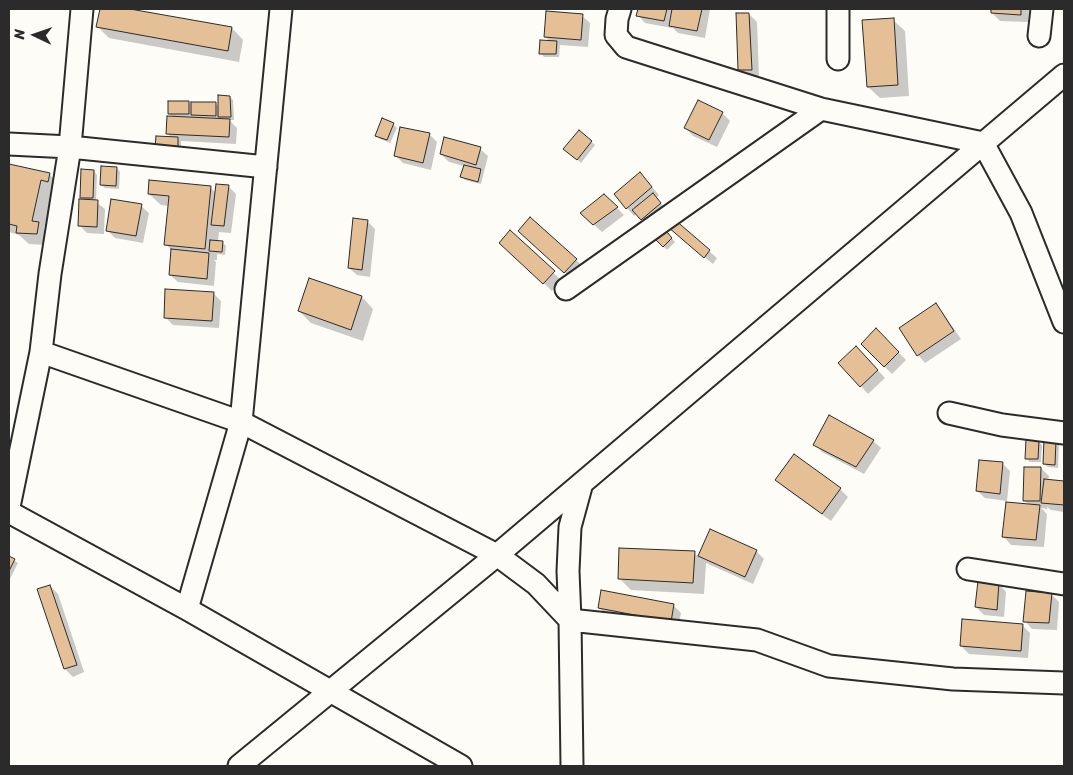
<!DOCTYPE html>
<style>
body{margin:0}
#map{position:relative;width:1073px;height:775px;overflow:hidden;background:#fdfcf7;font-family:Sriracha,sans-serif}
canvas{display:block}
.frame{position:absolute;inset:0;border:10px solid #2b2b2b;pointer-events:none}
.north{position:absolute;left:10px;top:10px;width:50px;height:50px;-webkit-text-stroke:4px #fdfcf7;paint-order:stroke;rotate:273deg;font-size:14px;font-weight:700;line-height:20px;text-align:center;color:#2b2b2b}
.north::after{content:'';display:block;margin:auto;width:18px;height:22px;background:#2b2b2b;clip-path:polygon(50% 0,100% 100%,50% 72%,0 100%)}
</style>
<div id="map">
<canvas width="1073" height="775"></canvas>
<div class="frame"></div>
<div class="north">N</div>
</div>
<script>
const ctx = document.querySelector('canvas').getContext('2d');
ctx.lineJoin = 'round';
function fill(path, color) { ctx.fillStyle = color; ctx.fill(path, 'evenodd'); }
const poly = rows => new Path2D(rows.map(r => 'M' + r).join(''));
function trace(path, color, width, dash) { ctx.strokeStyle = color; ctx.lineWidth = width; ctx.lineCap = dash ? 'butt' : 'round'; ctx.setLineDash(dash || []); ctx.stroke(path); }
const shadow = poly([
 [101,9,123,9,232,28,243,40,239,62,109,38,98,27],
 [639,9,710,9,705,38,678,33,672,27,672,28,645,23,638,15],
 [992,9,1029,9,1028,22,1000,21,992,13],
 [749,14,757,22,759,77,747,78,740,70],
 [582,16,590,23,588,47,560,45,559,57,544,57,541,53,551,42,545,37],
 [893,20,905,31,909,96,880,98,868,87],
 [230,97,233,100,234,120,229,120,237,128,236,144,181,141,181,152,160,151,172,138,167,133,173,117,169,114,189,102,193,106,215,103,219,107],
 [722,113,730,121,717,147,693,136,686,128],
 [393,124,397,128,390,143,380,139,376,135],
 [579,132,595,145,581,163,568,152],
 [429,134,437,142,431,170,403,163,395,155],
 [480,149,488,156,481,184,465,180,462,177,464,166,449,162,441,154],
 [9,165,49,174,61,186,53,191,44,229,50,235,48,245,29,244,19,235,9,232],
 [117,168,120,172,119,189,105,188,101,185],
 [94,171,97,175,96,202,105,209,104,234,87,233,79,225,85,201,81,197],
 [648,182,659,195,656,198,664,207,645,223,637,213,634,216,627,208],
 [228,186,236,194,231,233,219,232,218,242,222,242,226,246,225,255,217,254,217,260,214,260,216,262,214,286,178,282,170,275,172,251,166,244,169,206,161,205,149,194,210,187,216,193],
 [141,206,149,213,143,243,115,238,107,230],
 [617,208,624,215,602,232,589,220],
 [367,221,375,229,370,277,357,275,349,268],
 [674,221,717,258,713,264,677,234],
 [663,229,675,242,667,250,655,237],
 [510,232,561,280,552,291,508,250],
 [527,238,576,260,584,267,573,280],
 [310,280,362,297,373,309,363,341,311,323,299,311],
 [213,293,221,301,219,328,173,325,165,317],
 [936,305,943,313,961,339,925,363,918,355],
 [876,330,906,360,892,374,862,344],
 [864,355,885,378,868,394,861,386],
 [873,441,881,448,864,474,822,452,815,444],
 [1038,441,1042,445,1041,462,1030,462,1026,458],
 [1056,441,1059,444,1058,468,1048,467,1044,464],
 [794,456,840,489,848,497,831,521,785,488,777,480],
 [1003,464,1010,471,1007,501,985,498,977,491],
 [1041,468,1049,476,1048,481,1064,483,1064,512,1051,510,1047,507,1047,509,1041,508,1047,514,1044,547,1011,545,1004,537,1030,506,1024,500],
 [710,530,756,551,764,559,753,584,706,563,704,594,631,590,619,578,694,553,699,557],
 [9,557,18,563,10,579,9,578],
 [999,584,1006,592,1004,617,984,615,976,607],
 [50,586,58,594,84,672,73,677,65,669,38,590],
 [1051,594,1059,602,1057,630,1032,629,1025,621],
 [673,605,681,613,678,629,607,615,599,608],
 [1022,625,1030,633,1028,658,969,654,961,646]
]);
const building = poly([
 [100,9,130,9,232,27,228,51,96,27,100,9],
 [638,9,667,9,664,21,636,16,638,9],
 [672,9,702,9,697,31,669,26,672,9],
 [991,9,1021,9,1021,15,991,13,991,9],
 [546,11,583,14,581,40,544,37,546,11],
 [736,13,749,13,752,70,738,70,736,13],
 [894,18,898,85,867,87,862,20,894,18],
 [540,40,557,41,556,54,539,54,540,40],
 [218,95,230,96,231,117,218,117,218,95],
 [698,100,723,112,709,140,684,128,698,100],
 [168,101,189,101,189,114,168,114,168,101],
 [191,102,216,102,216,116,191,115,191,102],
 [167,116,230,119,229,137,166,134,167,116],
 [382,118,394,123,387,140,375,136,382,118],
 [400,127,430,133,423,163,394,156,400,127],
 [579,130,592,141,577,160,563,149,579,130],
 [156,136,178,137,178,149,155,148,156,136],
 [444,137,481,147,476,165,440,154,444,137],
 [9,164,50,173,48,182,41,180,32,221,39,222,37,234,16,233,17,226,9,224,9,164],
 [464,165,481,169,478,182,460,177,464,165],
 [101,166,117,167,116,186,100,185,101,166],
 [81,169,94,170,93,198,80,198,81,169],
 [640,172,652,187,626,209,614,194,640,172],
 [149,180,211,186,205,249,164,245,169,196,148,194,149,180],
 [216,184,229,185,224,226,211,225,216,184],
 [653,193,661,203,641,220,632,210,653,193],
 [604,194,618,207,593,225,580,213,604,194],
 [79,199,98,200,97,227,78,226,79,199],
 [111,199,142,204,136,236,106,231,111,199],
 [530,217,577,259,564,273,518,231,530,217],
 [353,218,368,220,362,270,348,268,353,218],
 [674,219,710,250,704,258,668,227,674,219],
 [663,227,672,238,663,247,653,237,663,227],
 [510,230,555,271,543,284,499,243,510,230],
 [210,240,223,241,222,252,209,251,210,240],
 [171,249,209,253,207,279,169,275,171,249],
 [309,278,362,296,351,330,298,311,309,278],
 [165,289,214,292,212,321,164,318,165,289],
 [936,303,954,331,917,356,899,328,936,303],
 [876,328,899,352,884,367,861,344,876,328],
 [856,346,878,370,860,387,838,363,856,346],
 [829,415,874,440,856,467,813,445,829,415],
 [1026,439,1039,440,1038,459,1025,459,1026,439],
 [1044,439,1056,440,1055,465,1043,464,1044,439],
 [794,454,841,488,822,514,775,480,794,454],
 [979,460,1003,462,1000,494,976,491,979,460],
 [1024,467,1041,467,1040,501,1023,501,1024,467],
 [1044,479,1064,481,1064,505,1041,503,1044,479],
 [1006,502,1040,505,1036,540,1002,537,1006,502],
 [710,529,757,550,745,577,698,556,710,529],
 [619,548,695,551,693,583,618,579,619,548],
 [9,556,15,559,9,571,9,556],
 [978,581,999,583,997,610,975,607,978,581],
 [50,585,77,665,64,669,37,589,50,585],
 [601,590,674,604,671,622,598,608,601,590],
 [1026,591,1052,593,1049,623,1023,622,1026,591],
 [962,619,1023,624,1021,651,960,646,962,619]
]);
const street = poly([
 [620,9,617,19,616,35,626,47,821,109,983,143,1021,213,1064,322],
 [838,9,838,59],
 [1039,36,1042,9],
 [9,144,70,147,266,167],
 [566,289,821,109],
 [41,352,241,422,497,555,536,584,570,620,572,766],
 [949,413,1002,425,1064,433],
 [582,483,570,527,568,571,570,620,757,640,829,666,953,679,1064,683],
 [9,507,41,352,50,274,70,147,82,9],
 [9,512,187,609,461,766],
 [968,569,1064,584],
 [187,609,241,422,281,9],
 [239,766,497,555,1064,75]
]);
fill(shadow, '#0003');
fill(building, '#e5c096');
trace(building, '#2b2b2b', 1);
trace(street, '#2b2b2b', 25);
trace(street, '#fdfcf7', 21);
</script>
